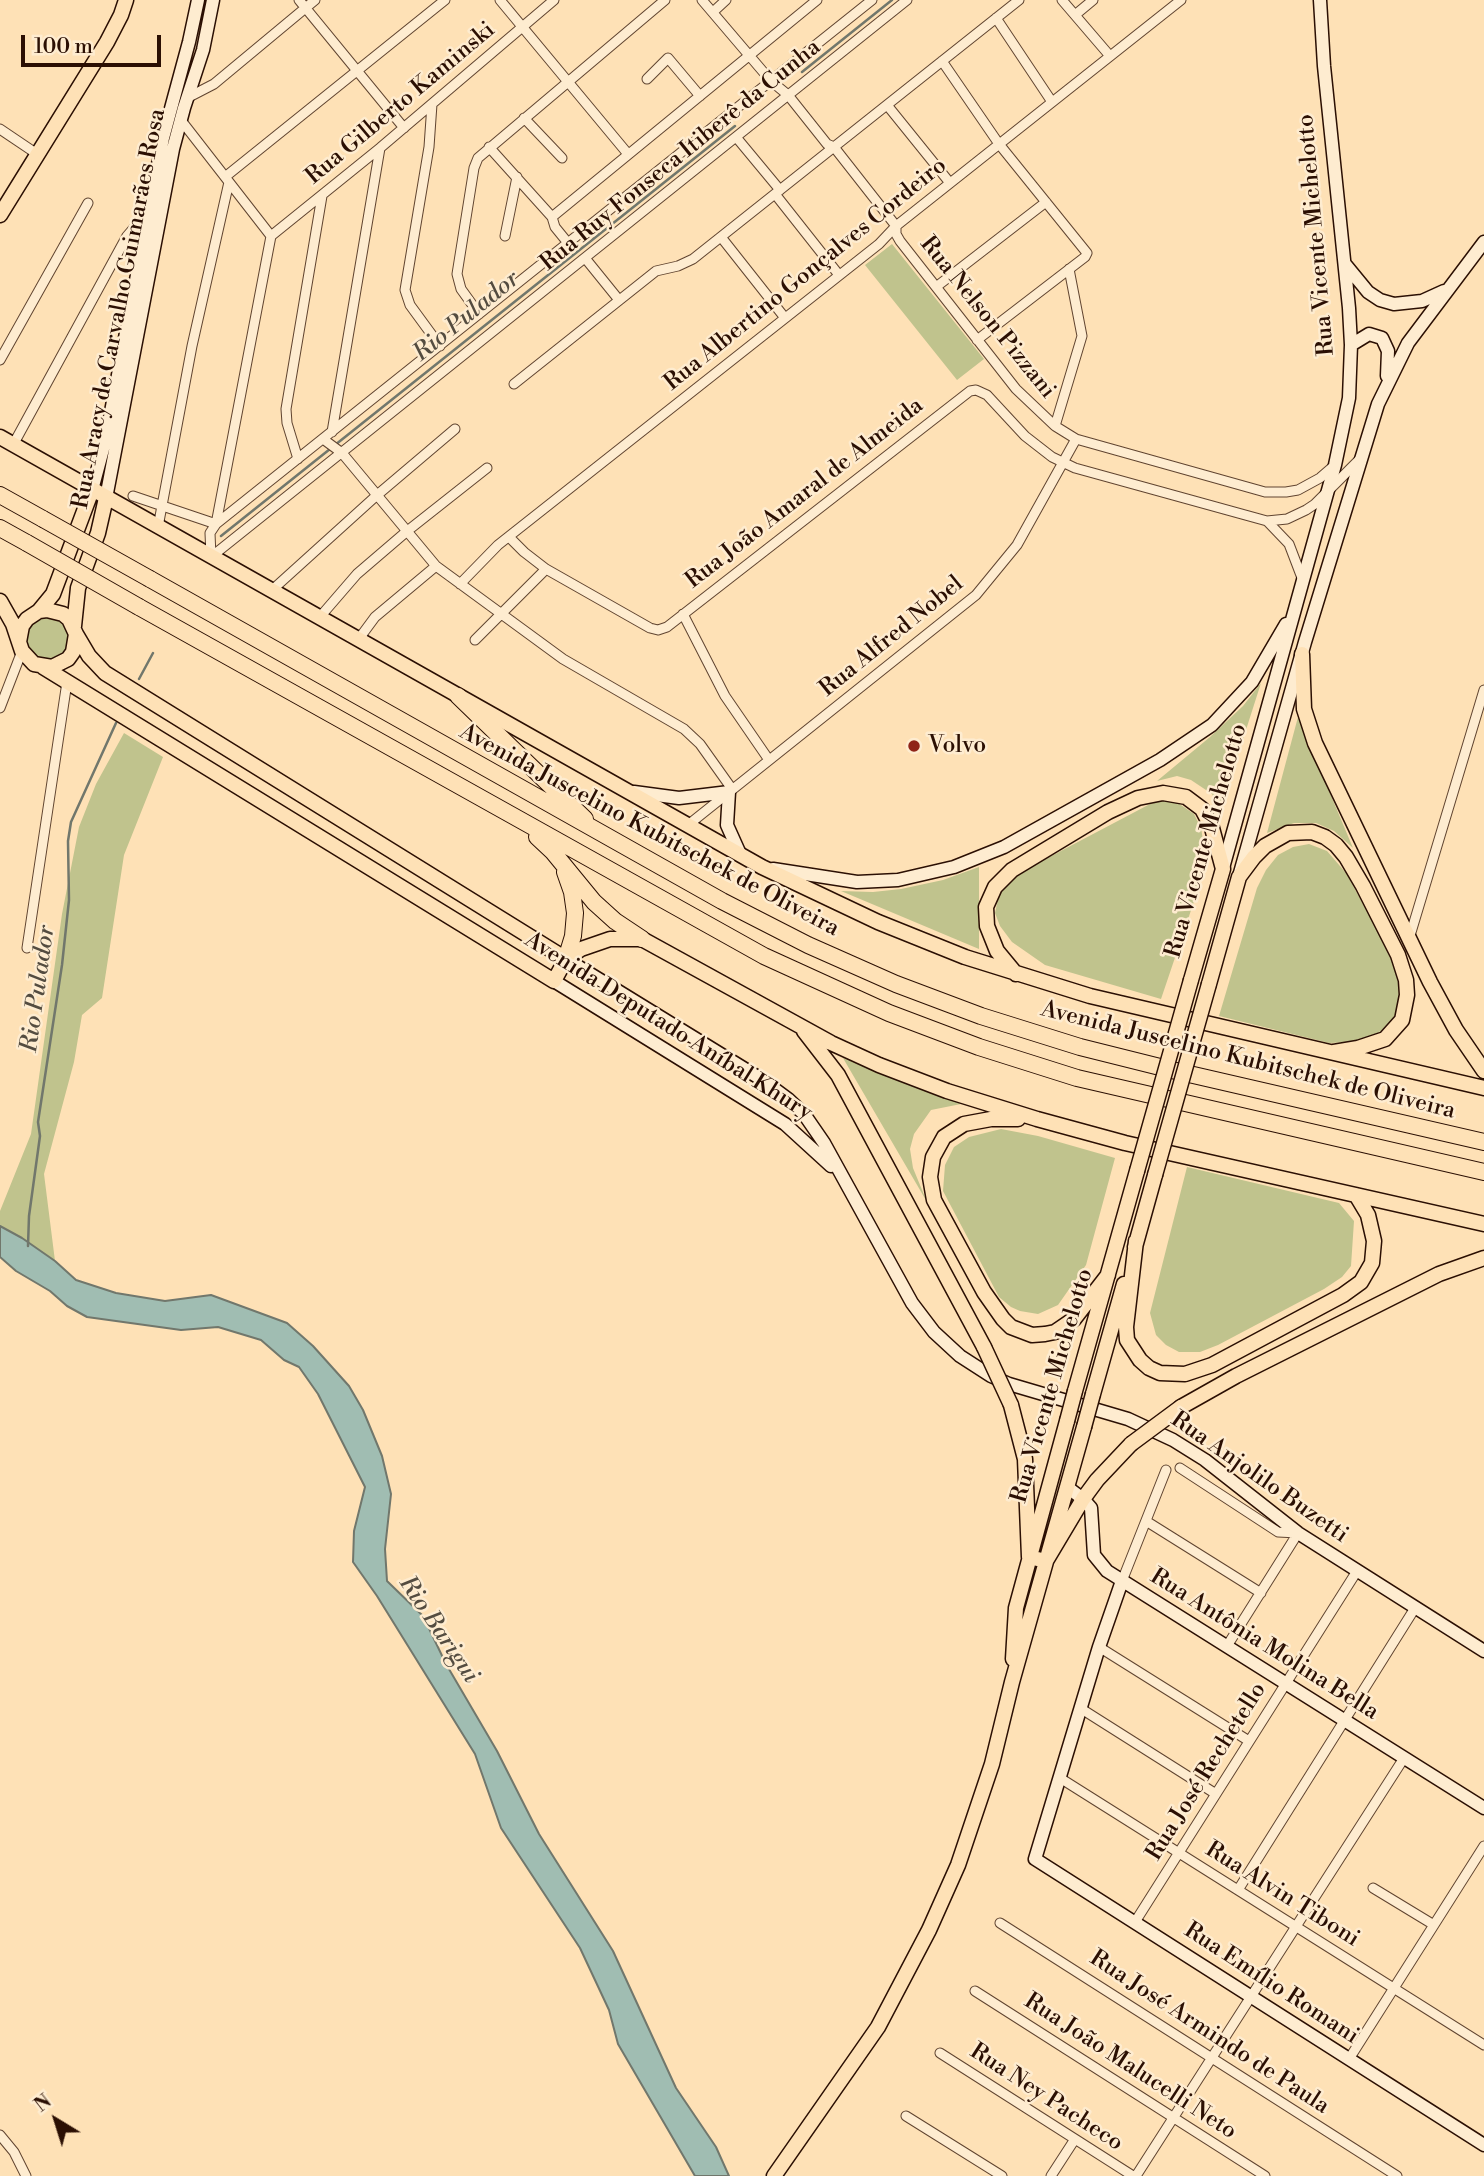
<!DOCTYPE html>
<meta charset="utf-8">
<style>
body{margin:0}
#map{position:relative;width:1484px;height:2176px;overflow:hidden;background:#fee1b6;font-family:"Libre Bodoni",serif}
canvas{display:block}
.north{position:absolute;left:21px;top:2085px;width:70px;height:70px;-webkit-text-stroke:5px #feecd0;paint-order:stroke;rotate:322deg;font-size:19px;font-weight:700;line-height:28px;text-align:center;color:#2b0f03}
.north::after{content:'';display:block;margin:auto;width:24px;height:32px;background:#2b0f03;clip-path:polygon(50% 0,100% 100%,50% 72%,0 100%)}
.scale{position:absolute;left:21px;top:35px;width:140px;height:32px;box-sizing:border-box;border:4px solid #2b0f03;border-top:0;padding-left:9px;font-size:21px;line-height:24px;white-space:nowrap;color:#2b0f03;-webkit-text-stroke:5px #feecd0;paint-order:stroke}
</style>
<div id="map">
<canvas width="1484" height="2176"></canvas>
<div class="north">N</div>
<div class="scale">100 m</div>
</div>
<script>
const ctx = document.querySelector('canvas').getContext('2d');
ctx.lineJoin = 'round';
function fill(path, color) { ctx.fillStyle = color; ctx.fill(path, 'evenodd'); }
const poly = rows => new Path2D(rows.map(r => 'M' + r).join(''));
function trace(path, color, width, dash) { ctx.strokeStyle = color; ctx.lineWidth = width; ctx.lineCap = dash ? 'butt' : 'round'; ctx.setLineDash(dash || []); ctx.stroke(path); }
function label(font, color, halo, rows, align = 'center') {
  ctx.font = font + ' "Libre Bodoni",serif'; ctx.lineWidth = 5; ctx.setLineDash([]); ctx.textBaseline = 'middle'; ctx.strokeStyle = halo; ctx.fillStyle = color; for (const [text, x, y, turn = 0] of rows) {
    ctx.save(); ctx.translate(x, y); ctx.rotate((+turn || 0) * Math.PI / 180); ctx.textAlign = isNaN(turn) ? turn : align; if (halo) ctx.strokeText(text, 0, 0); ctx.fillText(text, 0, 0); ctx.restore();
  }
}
const green = poly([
 [892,244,984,359,957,380,865,265],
 '27 638a21 21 0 1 1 42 0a21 21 0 1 1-42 0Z',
 [1261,683,1220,811,1212,794,1191,780,1177,776,1157,781,1210,737,1243,706],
 [1298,717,1353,848,1334,831,1316,823,1294,823,1267,833],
 [124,733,163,757,124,855,102,998,82,1015,74,1062,44,1174,55,1261,0,1227,0,1211,31,1134,62,914,79,827,96,784],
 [1166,800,1178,803,1194,814,1201,828,1207,863,1161,999,1045,965,1012,942,1000,926,995,913,998,899,1006,883,1021,872,1150,804],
 [1309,844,1327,851,1346,873,1391,955,1400,979,1400,999,1396,1014,1386,1028,1371,1037,1351,1042,1329,1043,1219,1016,1257,888,1266,870,1278,855,1293,847],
 [979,867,979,949,841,891,873,892,901,889,943,880],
 [843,1058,961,1104,931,1110,914,1134,910,1149,913,1168,927,1202],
 [1001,1129,1038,1136,1115,1158,1086,1265,1058,1305,1038,1314,1020,1311,1011,1307,999,1297,943,1191,945,1165,954,1147,969,1137],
 [1187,1167,1339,1203,1354,1221,1351,1266,1342,1277,1324,1289,1218,1345,1200,1352,1179,1352,1166,1345,1156,1335,1150,1313]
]);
const water = poly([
 [0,1226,22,1238,55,1261,76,1280,116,1293,165,1301,211,1295,287,1323,313,1346,349,1386,363,1410,382,1456,391,1494,385,1549,387,1581,423,1616,446,1664,497,1751,539,1834,613,1951,676,2088,716,2147,729,2176,695,2176,618,2044,609,2010,580,1948,501,1828,475,1754,377,1596,353,1562,354,1531,365,1487,318,1394,299,1367,284,1360,261,1340,218,1327,181,1330,87,1317,67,1306,50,1291,16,1271,0,1257,0,1226]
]);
const stream = poly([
 [802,72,892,0],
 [335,445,735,126],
 [221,536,330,449],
 [139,679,153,653],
 [28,1246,29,1216,40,1136,38,1122,62,965,69,900,68,841,71,822,116,723]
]);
const street = poly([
 [299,0,404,128],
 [500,0,628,154],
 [702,0,771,81,788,95,827,144,834,147,896,226,896,234,900,241,1016,389,1055,426,1076,439,1265,492,1286,492,1298,490,1320,478,1335,465],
 [1062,0,1110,56],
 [713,12,726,0],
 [1075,15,1093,0],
 [996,18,1052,102],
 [942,61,999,144,1087,253,1085,257,977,340],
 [647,79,668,58,700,96],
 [187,98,214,84,315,0],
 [432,104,429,147,405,290,410,305,440,346],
 [887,105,950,183],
 [524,118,562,158],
 [0,129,37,154],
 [736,137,780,190],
 [489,147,552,217,555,227,568,243],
 [225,177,445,0],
 [775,194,839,275],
 [552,217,817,0],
 [271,236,380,148,554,0],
 [505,236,517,177],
 [721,237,785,318],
 [585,258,619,300],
 [936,287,1046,202],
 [479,314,461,289,457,274,474,168,478,158,665,0],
 [0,360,88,203],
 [514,384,656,271,678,266,693,259,1019,0],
 [1055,426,1082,336,1069,269],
 [332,432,380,148],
 [323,439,342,453,436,566,563,659,684,729,700,744,732,789],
 [13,445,127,236,133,229,147,223],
 [298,459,287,423,286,409,322,196],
 [133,496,216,524,271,236,180,119],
 [1267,521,1289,544,1302,578],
 [158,527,192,346,229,182],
 [509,537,524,552,546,569,650,628,658,630,667,627,970,391,976,390,987,395,1025,436,1052,457,1075,468,1267,521,1287,519,1306,510,1315,504,1360,459],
 [211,557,907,0],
 [211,557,210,533,216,524,872,0],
 [460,584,498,545,879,244,896,226,1181,0],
 [271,591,376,496,455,429],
 [683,614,725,696,769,760],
 [319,618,357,574,406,532,487,468],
 [358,640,375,617,436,566],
 [475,640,546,569],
 [0,708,22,651],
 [688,825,976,595,1017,545,1076,439],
 [1409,939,1484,690],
 [27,948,67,682],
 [1180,1468,1278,1532,1298,1533],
 [1146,1521,1261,1593],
 [1122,1581,1166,1470],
 [1227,1646,1298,1533],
 [1099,1647,1249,1741],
 [1080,1708,1216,1794],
 [1060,1778,1484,2045],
 [1373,1888,1434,1925],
 [1238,1890,1415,1608],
 [1135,1922,1357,1571],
 [1000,1923,1397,2176],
 [975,1991,1265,2176],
 [940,2053,1133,2176],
 [1349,2059,1484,1846],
 [906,2116,1002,2176],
 [0,2135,14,2152,26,2176],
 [1051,2176,1075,2139],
 [1136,2176,1404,1758]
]);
const secondary = poly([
 [1345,264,1368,292,1380,300,1394,304,1422,301,1444,291],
 [1351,345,1369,334,1382,338,1388,351,1387,376],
 [92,490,106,438,163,138,189,42,198,0],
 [106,498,173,149,184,108,203,50,213,0],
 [634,792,679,798,729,792,727,825,740,854],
 [1223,868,1335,465,1349,398,1351,345,1349,308,1324,66,1320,0],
 [773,869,857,882,898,880,954,867,1004,847,1160,760,1212,725,1252,682,1286,624],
 [1240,873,1305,642,1378,404,1408,343,1484,242],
 [566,959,761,1079,788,1099,804,1114,824,1143,912,1303,934,1332,960,1356,991,1376,1009,1384,1128,1419,1173,1440,1205,1460,1298,1533,1484,1651],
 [554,981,785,1124,831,1166],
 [1067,1487,1083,1499,1091,1508,1094,1555,1107,1571,1484,1808],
 [1122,1581,1099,1647,1035,1859,1484,2145]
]);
const primary = poly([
 [0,215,107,42,121,15,126,0],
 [0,437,762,867,878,922,965,957,1090,996,1484,1088],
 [0,601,13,624,22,651,34,664,52,667,68,659,73,652,76,634,69,619,63,614,47,610,39,611,27,619,22,626,19,642],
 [39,611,53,594,92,490],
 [74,626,78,588,98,533,106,498],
 [76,634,89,656,105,673,566,959],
 [1302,654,1304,709,1315,743,1430,982,1456,1030,1484,1071],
 [43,667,554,981,566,959,581,949,610,939,642,939,831,1043,879,1065,947,1091,1037,1119,1125,1143,1484,1224],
 [1016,974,997,951,987,926,986,907,995,887,1012,870,1108,812,1138,798,1163,793,1186,797,1202,809,1212,828,1223,869,1191,980],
 [1209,984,1239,877,1254,857,1265,846,1288,833,1312,832,1325,837,1336,845,1346,857,1363,886,1398,955,1406,980,1407,995,1402,1020,1385,1039,1358,1048,1334,1052],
 [804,1031,838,1075,984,1347],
 [1018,1119,991,1119,964,1124,944,1137,933,1157,930,1177,934,1200,984,1292,1003,1319,1011,1327,1032,1335,1045,1334,1055,1332,1074,1319,1108,1275],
 [1136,1241,1126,1327,1127,1340,1140,1360,1149,1368,1160,1373,1185,1374,1212,1365,1343,1295,1361,1282,1372,1263,1374,1241,1368,1215,1356,1195],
 [1135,1247,1155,1175],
 [1075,1391,1137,1171],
 [1093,1394,1124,1284],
 [1011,1405,1025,1459,1029,1557,1046,1561,1083,1499,1097,1480,1131,1444],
 [1181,1407,1236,1376,1439,1274,1484,1258],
 [1013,1659,1016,1608,1067,1421],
 [774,2176,878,2027,929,1930,958,1865,992,1764,1012,1682,1084,1427]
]);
const highway = poly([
 [0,495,43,519],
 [0,528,27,543],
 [150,579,722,901,808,945,896,984,981,1016,1080,1047,1176,1071,1484,1142],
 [139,607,764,956,889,1013,979,1047,1077,1078,1484,1172],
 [458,696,585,819],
 [537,837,553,852,594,902,615,921,642,939],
 [565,872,572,892,575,913,573,936,566,959]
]);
const primaryBridge = poly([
 [1137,1171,1191,980],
 [1155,1175,1209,984],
 [984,1347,1011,1405],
 [1067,1421,1075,1391],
 [1084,1427,1093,1394],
 [1131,1444,1181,1407]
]);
const highwayBridge = poly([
 [43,519,150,579],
 [27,543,139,607]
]);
const markers = [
 [914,746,7,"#8f2418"]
];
const streetNames = [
 ["Rua Gilberto Kaminski",401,104,-40],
 ["Rua Ruy Fonseca Itiberê da Cunha",681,156,-39],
 ["Rua Vicente Michelotto",1317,235,-95],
 ["Rua Albertino Gonçalves Cordeiro",806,275,-39],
 ["Rua Aracy de Carvalho Guimarães Rosa",120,309,-79],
 ["Rua Nelson Pizzani",987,318,51],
 ["Rua João Amaral de Almeida",805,494,-38],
 ["Rua Alfred Nobel",892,637,-39],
 ["Avenida Juscelino Kubitschek de Oliveira",649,831,28],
 ["Rua Vicente Michelotto",1207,841,-74],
 ["Avenida Deputado Aníbal Khury",668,1027,32],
 ["Avenida Juscelino Kubitschek de Oliveira",1248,1061,14],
 ["Rua Vicente Michelotto",1053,1386,-74],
 ["Rua Anjolilo Buzetti",1259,1478,35],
 ["Rua Antônia Molina Bella",1264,1645,32],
 ["Rua José Rechetello",1207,1772,-58],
 ["Rua Alvin Tiboni",1282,1895,32],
 ["Rua Emílio Romani",1271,1984,33],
 ["Rua José Armindo de Paula",1209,2033,33],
 ["Rua João Malucelli Neto",1130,2067,33],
 ["Rua Ney Pacheco",1046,2098,33]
];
const poiNames = [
 ["Volvo",928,746]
];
const waterNames = [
 ["Rio Pulador",467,317,-39],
 ["Rio Pulador",39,989,-82],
 ["Rio Barigui",438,1630,56]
];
fill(green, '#c0c38d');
fill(water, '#a0bdb2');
trace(water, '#71776c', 2);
trace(stream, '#71776c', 2.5);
trace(street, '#604430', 11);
trace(secondary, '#2b0f03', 15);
trace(primary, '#2b0f03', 17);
trace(highway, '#2b0f03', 18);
trace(street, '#feecd0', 9);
trace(secondary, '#feecd0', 12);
trace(primary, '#fee1b6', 14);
trace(highway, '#fee1b6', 16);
trace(primaryBridge, '#2b0f03', 17, []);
trace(highwayBridge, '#2b0f03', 18, []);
trace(primaryBridge, '#fee1b6', 14);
trace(highwayBridge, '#fee1b6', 16);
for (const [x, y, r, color] of markers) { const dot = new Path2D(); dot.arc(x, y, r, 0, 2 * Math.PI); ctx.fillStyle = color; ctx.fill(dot); trace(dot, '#feecd0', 2.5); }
label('23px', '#2b0f03', '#feecd0', streetNames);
label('23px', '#2b0f03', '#feecd0', poiNames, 'left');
label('italic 24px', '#544c40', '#feecd0', waterNames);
</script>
